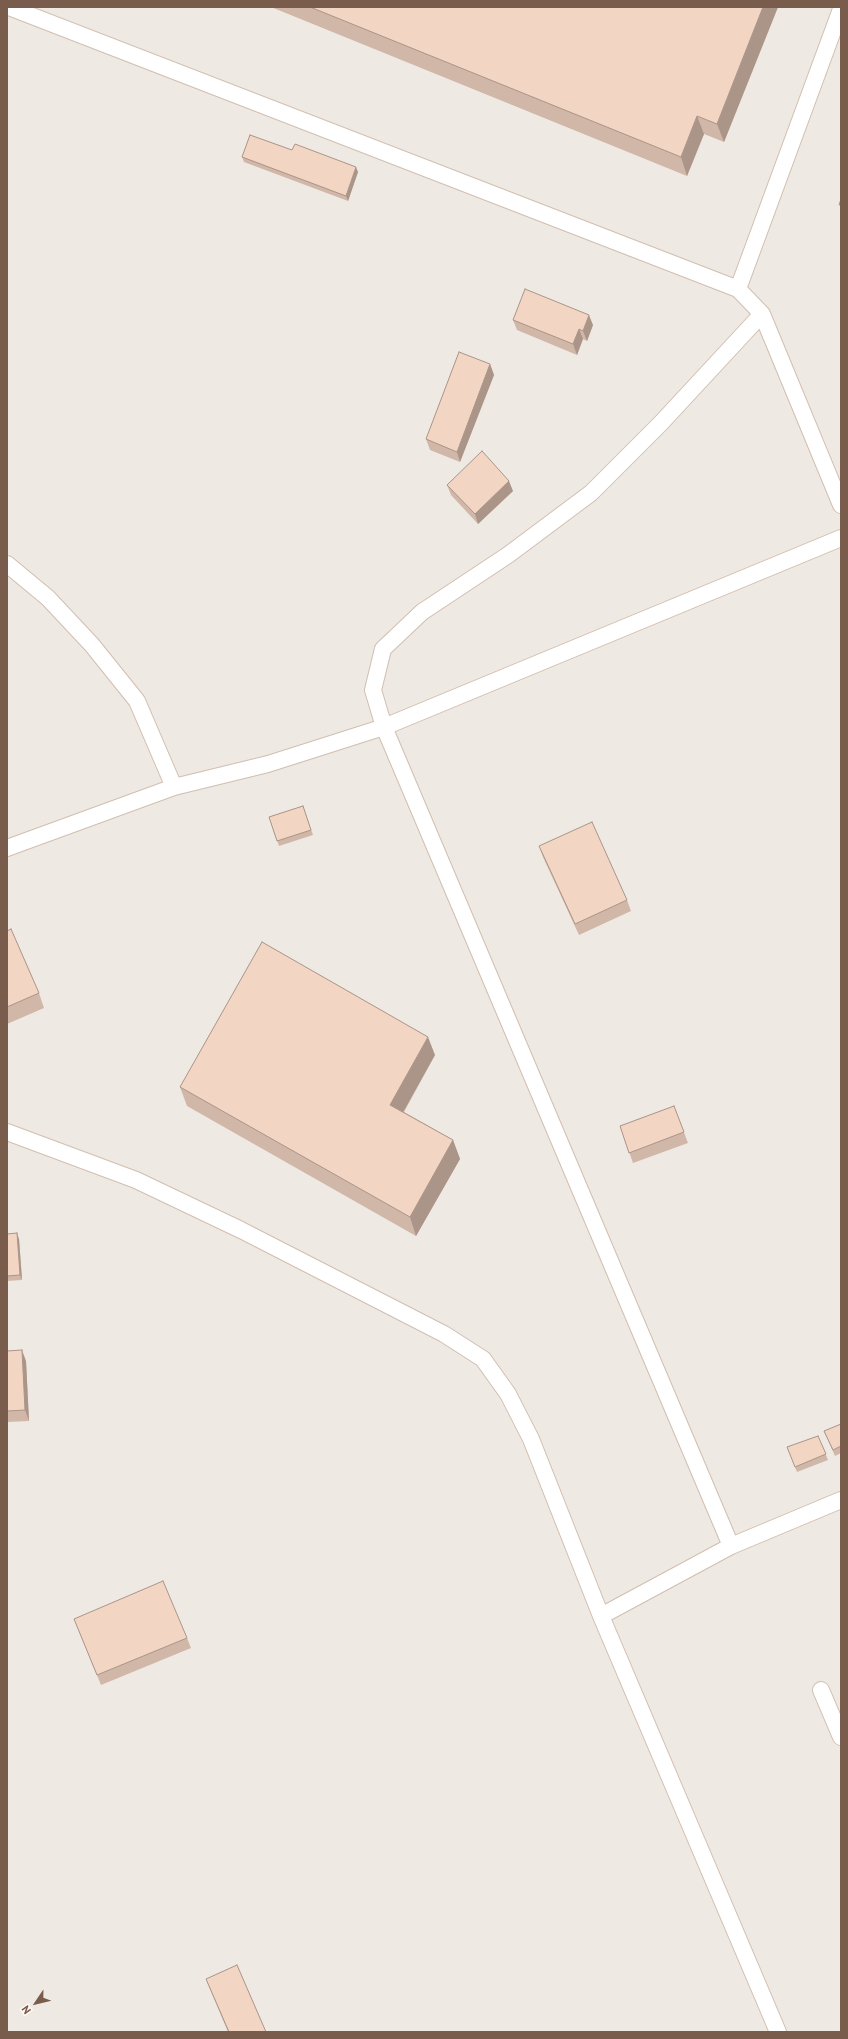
<!DOCTYPE html>
<style>
body{margin:0}
#map{position:relative;width:848px;height:2039px;overflow:hidden;background:#fdf6ec;font-family:"PT Sans",sans-serif}
canvas{display:block}
.frame{position:absolute;inset:0;border:8px solid #7a5c4d;pointer-events:none}
.north{position:absolute;left:16px;top:1983px;width:40px;height:40px;-webkit-text-stroke:3px #fffaf3;paint-order:stroke;rotate:235deg;font-size:11px;font-weight:700;line-height:16px;text-align:center;color:#7a5c4d}
.north::after{content:'';display:block;margin:auto;width:14px;height:18px;background:#7a5c4d;clip-path:polygon(50% 0,100% 100%,50% 72%,0 100%)}
</style>
<div id="map">
<canvas width="848" height="2039"></canvas>
<div class="frame"></div>
<div class="north">N</div>
</div>
<script>
const ctx = document.querySelector('canvas').getContext('2d');
ctx.lineJoin = 'round';
function fill(path, color) { ctx.fillStyle = color; ctx.fill(path, 'evenodd'); }
const poly = rows => new Path2D(rows.map(r => 'M' + r).join(''));
function trace(path, color, width, dash) { ctx.strokeStyle = color; ctx.lineWidth = width; ctx.lineCap = dash ? 'butt' : 'round'; ctx.setLineDash(dash || []); ctx.stroke(path); }
const industrial = poly([
 [7,7,841,7,841,2032,7,2032]
]);
const lane = poly([
 [9,7,738,289,762,314,841,505],
 [738,289,841,9],
 [7,564,48,598,92,645,137,701,174,787],
 [7,848,174,787,268,764,384,727,841,538],
 [7,1132,136,1180,241,1230,444,1334,483,1359,508,1394,531,1439,601,1616,778,2032],
 [731,1546,384,727,373,690,383,649,422,612,508,555,591,493,661,423,762,314],
 [601,1616,731,1546,841,1500],
 [821,1690,841,1737]
]);
const wall = poly([
 [271,7,778,7,724,142,704,134,687,176],
 [292,150,358,172,348,201,244,162,242,157],
 [513,320,593,325,587,341,583,339,577,355,517,330],
 [490,364,494,375,460,462,430,450,426,439],
 [447,485,513,491,478,524,451,495],
 [303,806,313,835,279,846,269,817],
 [539,846,627,900,631,911,579,935,543,857],
 [7,931,39,993,44,1008,7,1024],
 [435,1055,404,1112,453,1140,460,1159,416,1236,187,1106,180,1087],
 [674,1106,688,1143,633,1163,620,1126],
 [7,1234,19,1239,22,1280,7,1281],
 [7,1351,26,1361,29,1421,7,1422],
 [841,1424,841,1453,835,1456,824,1431],
 [818,1436,828,1460,797,1472,787,1447],
 [74,1619,187,1638,191,1648,101,1685],
 [206,1979,266,2032,228,2032,210,1989]
]);
const shadedWall = poly([
 [763,7,778,7,724,142,717,124],
 [697,116,704,134,687,176,681,157],
 [356,167,358,172,348,201,346,196],
 [589,315,593,325,587,341,583,331],
 [579,329,583,339,577,355,573,344],
 [490,364,494,375,460,462,457,452],
 [509,481,513,491,478,524,475,514],
 [428,1037,435,1055,397,1123,390,1105],
 [453,1140,460,1159,416,1236,410,1217],
 [17,1233,19,1239,22,1280,20,1275],
 [22,1350,26,1361,29,1421,25,1410]
]);
const building = poly([
 [310,7,763,7,717,124,697,116,681,157,310,7],
 [250,135,292,150,295,144,356,167,346,196,242,157,250,135],
 [841,199,841,205,839,205,841,199],
 [525,289,589,315,583,331,579,329,573,344,513,320,525,289],
 [459,352,490,364,457,452,426,439,459,352],
 [482,451,509,481,475,514,447,485,482,451],
 [303,806,311,830,277,841,269,817,303,806],
 [592,822,627,900,575,924,539,846,592,822],
 [11,929,39,993,7,1007,7,931,11,929],
 [262,942,428,1037,390,1105,453,1140,410,1217,180,1087,262,942],
 [674,1106,684,1132,629,1153,620,1126,674,1106],
 [17,1233,20,1275,7,1276,7,1234,17,1233],
 [22,1350,25,1410,7,1411,7,1351,22,1350],
 [841,1424,841,1446,833,1450,824,1431,841,1424],
 [818,1436,826,1454,795,1467,787,1447,818,1436],
 [163,1581,187,1638,97,1675,74,1619,163,1581],
 [237,1965,266,2032,229,2032,206,1979,237,1965]
]);
fill(industrial, '#efe9e4');
trace(lane, '#d1beb0', 18);
trace(lane, '#fff', 16);
fill(wall, '#d1b7a8');
fill(shadedWall, '#aa9588');
fill(building, '#f3d5c3');
trace(building, '#aa9588', 1);
</script>
